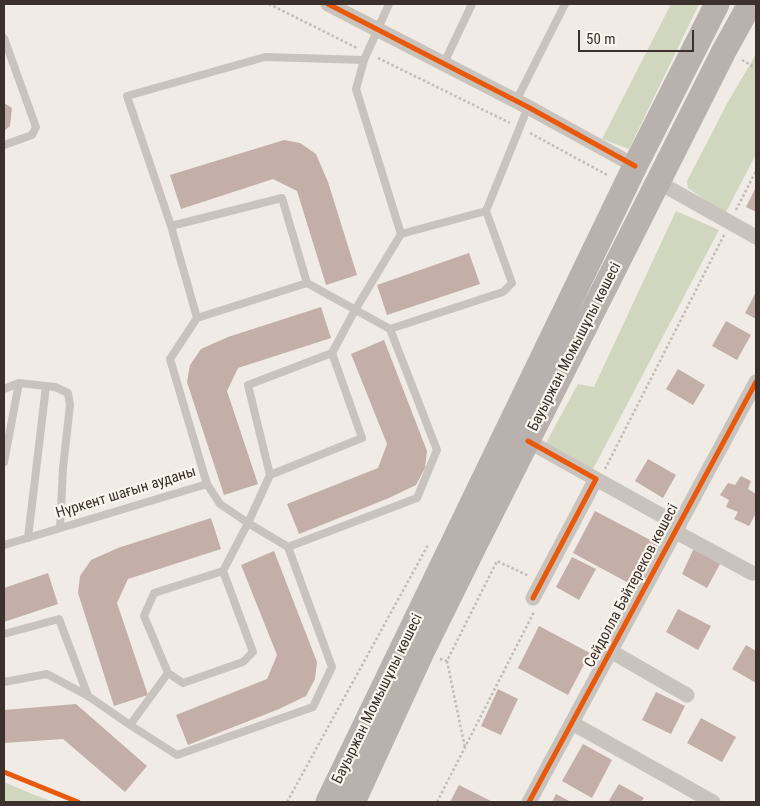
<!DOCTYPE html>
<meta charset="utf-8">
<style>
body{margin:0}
#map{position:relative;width:760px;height:806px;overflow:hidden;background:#f0ebe5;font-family:"Roboto Condensed",sans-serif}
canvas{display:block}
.frame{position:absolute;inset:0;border:5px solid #3b302b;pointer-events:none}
.scale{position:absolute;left:578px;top:30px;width:116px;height:22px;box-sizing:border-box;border:2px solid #3b302b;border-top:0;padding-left:6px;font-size:15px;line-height:18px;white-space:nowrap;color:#3b302b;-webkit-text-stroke:4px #fbf5ee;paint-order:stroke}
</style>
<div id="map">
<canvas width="760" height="806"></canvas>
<div class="frame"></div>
<div class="scale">50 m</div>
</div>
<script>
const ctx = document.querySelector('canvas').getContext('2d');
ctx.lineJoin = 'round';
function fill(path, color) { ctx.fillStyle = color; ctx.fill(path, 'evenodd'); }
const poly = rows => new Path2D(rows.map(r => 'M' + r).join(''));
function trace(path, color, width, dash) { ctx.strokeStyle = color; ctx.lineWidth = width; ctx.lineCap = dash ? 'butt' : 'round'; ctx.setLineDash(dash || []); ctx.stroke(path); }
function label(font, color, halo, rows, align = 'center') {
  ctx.font = font + ' "Roboto Condensed",sans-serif'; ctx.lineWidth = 4.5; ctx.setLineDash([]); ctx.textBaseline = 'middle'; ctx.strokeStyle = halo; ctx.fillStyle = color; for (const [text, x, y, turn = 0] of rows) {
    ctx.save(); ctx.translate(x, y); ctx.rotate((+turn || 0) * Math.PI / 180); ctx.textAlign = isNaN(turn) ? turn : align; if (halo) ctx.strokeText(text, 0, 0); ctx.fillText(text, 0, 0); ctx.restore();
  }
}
const green = poly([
 [671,4,699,4,629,149,602,139],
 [756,54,756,154,725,214,688,188,687,181,728,102],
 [676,211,719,230,593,469,546,443,578,384,594,387],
 [4,782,32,794,54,802,4,802]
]);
const building = poly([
 [4,103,12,108,10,126,4,131],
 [284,140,300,143,316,154,328,182,357,275,326,285,297,191,273,179,181,209,170,175],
 [756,187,756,212,746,207],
 [469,253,480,284,387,315,377,285],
 [756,292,756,319,745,313],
 [321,307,331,338,238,368,227,391,258,484,224,495,187,382,190,365,201,349,228,337],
 [726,321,751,335,737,360,712,346],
 [384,340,427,451,425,468,416,485,389,498,299,534,287,504,378,468,387,444,351,354],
 [678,369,705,385,693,405,666,389],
 [648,459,676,475,663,498,635,481],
 [741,476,751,481,748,489,756,494,756,513,749,526,734,519,738,512,726,507,729,500,720,495,728,483,735,485],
 [595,511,658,544,636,587,573,553],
 [211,518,221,549,128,579,117,603,148,695,114,706,78,593,80,576,91,560,118,548],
 [694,548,720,564,707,588,682,574],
 [274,551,317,662,315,679,306,696,279,709,188,745,176,715,267,679,277,655,241,565],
 [572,557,596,569,579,600,556,587],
 [48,573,58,604,4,622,4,588],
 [678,609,711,626,698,650,666,632],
 [539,626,590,653,568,695,518,668],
 [746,645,756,651,756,683,732,669],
 [498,689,518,699,501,735,481,726],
 [656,692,685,706,671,734,642,720],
 [76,704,147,766,125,792,63,739,4,743,4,710],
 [701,718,736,737,722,762,687,743],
 [583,744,612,760,592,798,562,781],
 [619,784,644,798,641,802,608,802],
 [459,785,493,802,450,802],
 [556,794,571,802,552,802]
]);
const path = poly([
 [269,4,357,48],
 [378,58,510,123],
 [742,60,756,68],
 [530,133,609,176],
 [736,210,756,171],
 [605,469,724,235],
 [440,659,447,661,497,561,529,576],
 [447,661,465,748],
 [287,802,428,545],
 [437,802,534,612]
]);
const lane = poly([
 [389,4,364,60,356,89,401,234],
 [4,38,36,127,32,135,4,145],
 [444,63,472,4],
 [516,101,565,4],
 [171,226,127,96,265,57,364,60],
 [197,318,307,283],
 [4,389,19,383,55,387,68,393,70,405,63,468,60,528],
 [4,462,19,383],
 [270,475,248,385,332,353],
 [207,484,220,504,248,523,288,547],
 [28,538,46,386],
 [4,545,207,484,170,359,197,318,171,226,282,198,307,283,390,329],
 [223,571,154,593,144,616,168,673,183,683,243,662,253,652,223,571,248,523,270,475,362,438,332,353,355,310,401,234,486,211,528,107],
 [4,634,59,619,88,696],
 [4,682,47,674,88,696,130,725,168,673],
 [130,725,177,755,313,707,332,667,288,547,417,498,437,450,390,329,503,292,512,283,486,211]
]);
const street = poly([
 [328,4,528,107,635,166],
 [658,182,756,237],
 [528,441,596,479,533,598],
 [596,479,679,525],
 [676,532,752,573],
 [612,652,687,695],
 [572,723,713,802],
 [529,802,756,382]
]);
const primary = poly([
 [328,802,635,166,717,4],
 [353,802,422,652,474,547,724,51,750,4]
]);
const cycleway = poly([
 [328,4,528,107,635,166],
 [528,441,596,479,533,598],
 [4,772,78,802],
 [529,802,756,382]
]);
const streetNames = [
 ["Бауыржан Момышұлы көшесі",575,347,-63],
 ["Нүркент шағын ауданы",126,493,-17],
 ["Сейдолла Бәйтереков көшесі",632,586,-62],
 ["Бауыржан Момышұлы көшесі",378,699,-64]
];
fill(green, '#d1d6bf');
fill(building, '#c3afa7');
trace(path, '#c2bbb6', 2.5, [2.5, 2.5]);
trace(lane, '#c9c3be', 8);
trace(street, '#c9c3be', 15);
trace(primary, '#b8b1ad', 25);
trace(cycleway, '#e8590c', 5);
label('15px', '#3b302b', '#fbf5ee', streetNames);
</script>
